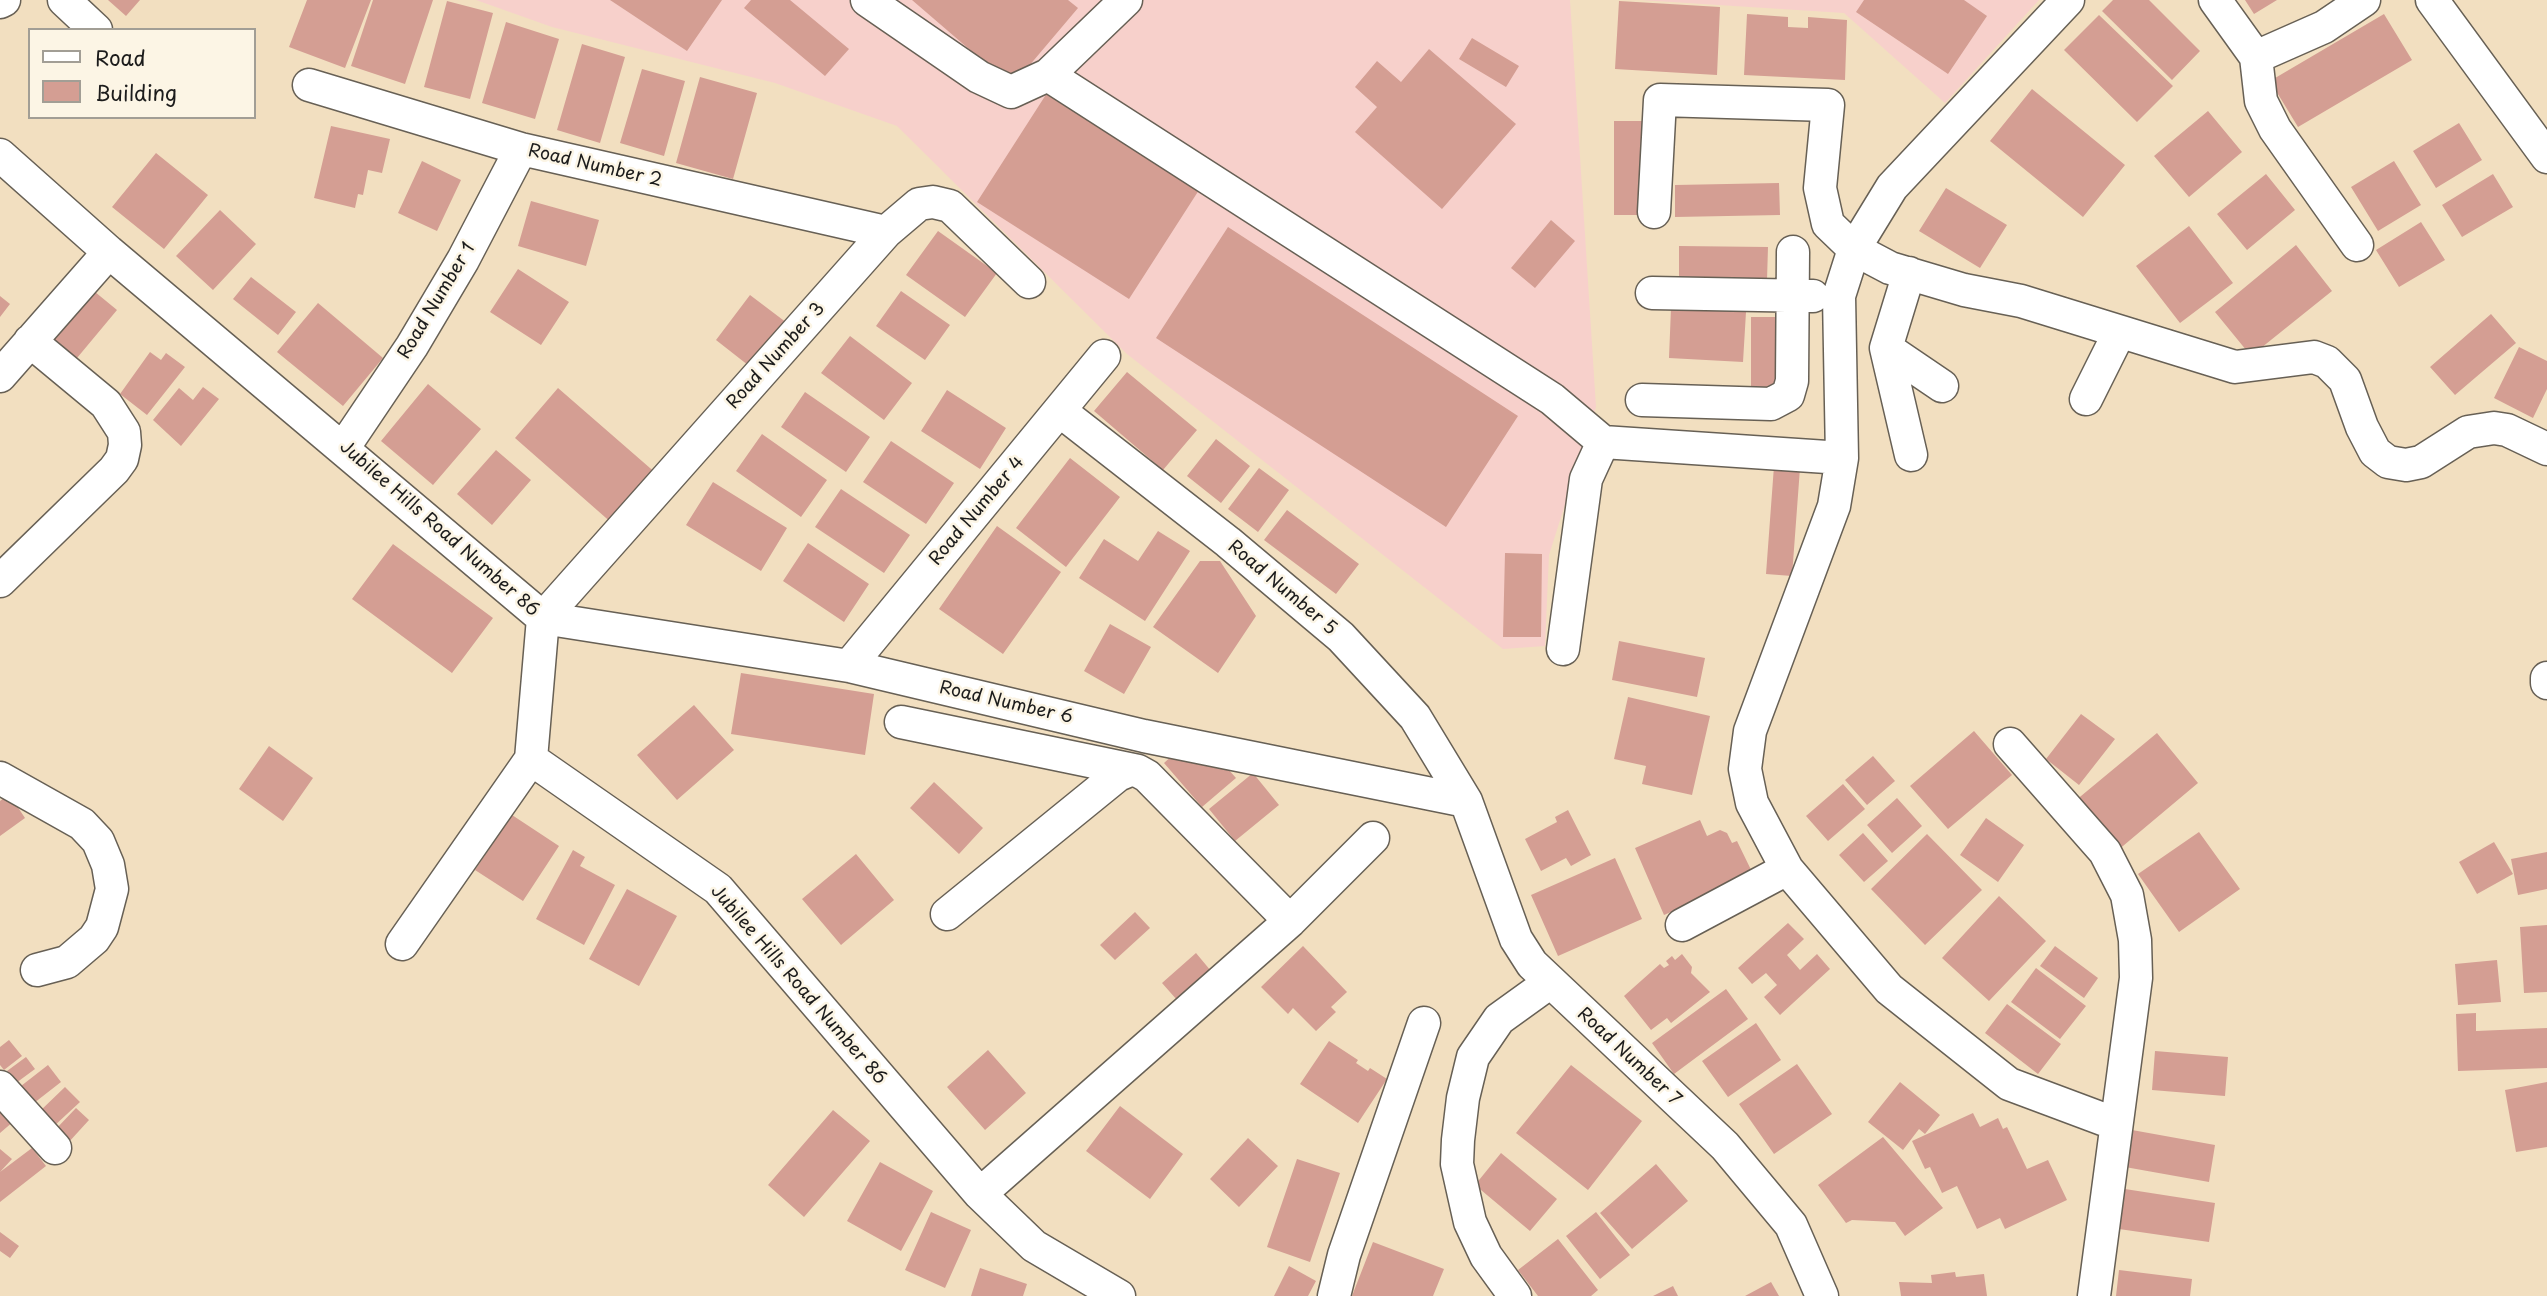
<!DOCTYPE html>
<style>
body{margin:0}
#map{position:relative;width:2547px;height:1296px;overflow:hidden;background:#f2dfc0;font-family:"Playpen Sans",sans-serif}
canvas{display:block}
.legend{position:absolute;left:28px;top:28px;width:228px;height:91px;box-sizing:border-box;background:#fcf5e5;border:2px solid #a29e95;margin:0;padding:9px 12px;list-style:none;font-size:21px;color:#1c1c1c}
.legend li{display:flex;align-items:center;gap:14px;height:35px}
.legend b{width:35px;border:2px solid #a29e95}
</style>
<div id="map">
<canvas width="2547" height="1296"></canvas>
<ul class="legend">
<li><b style="height:9px;background:#fff"></b>Road</li>
<li><b style="height:19px;background:#d49e93"></b>Building</li>
</ul>
</div>
<script>
const ctx = document.querySelector('canvas').getContext('2d');
ctx.lineJoin = 'round';
function fill(path, color) { ctx.fillStyle = color; ctx.fill(path, 'evenodd'); }
const poly = rows => new Path2D(rows.map(r => 'M' + r).join(''));
function trace(path, color, width, dash) { ctx.strokeStyle = color; ctx.lineWidth = width; ctx.lineCap = dash ? 'butt' : 'round'; ctx.setLineDash(dash || []); ctx.stroke(path); }
function label(font, color, halo, rows, align = 'center') {
  ctx.font = font + ' "Playpen Sans",sans-serif'; ctx.lineWidth = 5; ctx.setLineDash([]); ctx.textBaseline = 'middle'; ctx.strokeStyle = halo; ctx.fillStyle = color; for (const [text, x, y, turn = 0] of rows) {
    ctx.save(); ctx.translate(x, y); ctx.rotate((+turn || 0) * Math.PI / 180); ctx.textAlign = isNaN(turn) ? turn : align; if (halo) ctx.strokeText(text, 0, 0); ctx.fillText(text, 0, 0); ctx.restore();
  }
}
const built = poly([
 [476,0,1570,0,1596,407,1549,555,1545,646,1503,649,1127,354,897,126,775,83,552,27],
 [1640,0,2039,0,1945,103,1844,13]
]);
const building = poly([
 [108,0,140,0,126,16],
 [307,0,371,0,345,68,289,47],
 [373,0,433,0,405,84,351,66],
 [610,0,722,0,687,51],
 [751,0,790,0,849,49,825,76,744,8],
 [912,0,1068,0,1078,8,1012,86],
 [1864,0,1964,0,1987,16,1948,74,1856,12],
 [2113,0,2149,0,2200,51,2172,80,2102,11],
 [2245,0,2277,0,2254,14],
 [447,1,493,13,470,99,424,87],
 [1619,1,1720,7,1717,75,1615,69],
 [1747,14,1788,17,1788,27,1808,28,1808,17,1847,20,1845,80,1744,75],
 [2384,14,2412,60,2298,127,2270,81],
 [2099,15,2173,86,2137,122,2064,50],
 [506,22,559,39,535,119,482,103],
 [1472,38,1519,66,1506,87,1459,59],
 [582,44,625,57,600,143,557,130],
 [1429,49,1516,124,1442,209,1355,132,1377,107,1355,87,1377,61,1401,82],
 [642,69,685,81,664,156,620,143],
 [700,77,757,93,733,179,676,163],
 [2032,89,2125,165,2083,217,1990,141],
 [1047,93,1199,190,1129,299,977,202],
 [2208,111,2242,152,2189,197,2154,156],
 [1614,121,1645,121,1645,215,1614,215],
 [2459,123,2482,160,2436,188,2413,151],
 [331,126,390,139,382,173,368,170,363,195,358,194,355,208,314,198],
 [156,153,208,195,164,249,112,207],
 [422,161,461,180,437,231,398,213],
 [2394,161,2421,205,2378,231,2351,187],
 [2266,174,2295,210,2247,250,2217,214],
 [2493,174,2513,207,2462,237,2442,205],
 [1779,183,1780,215,1675,217,1675,185],
 [1946,188,2007,225,1980,268,1919,231],
 [531,201,599,220,586,266,518,246],
 [220,210,256,244,213,290,176,256],
 [1551,220,1575,241,1535,288,1511,268],
 [2421,222,2445,260,2399,287,2376,250],
 [2189,226,2233,283,2180,323,2136,266],
 [1228,227,1518,416,1446,527,1156,338],
 [938,231,997,273,965,317,906,275],
 [2296,245,2332,291,2251,356,2215,312],
 [1679,246,1768,247,1767,280,1679,279],
 [518,269,569,302,541,345,490,312],
 [251,277,296,312,278,335,233,299],
 [89,287,117,310,77,358,49,335],
 [901,291,950,325,925,360,876,326],
 [750,295,787,323,753,369,716,340],
 [0,296,10,304,0,317],
 [318,303,383,358,343,406,277,352],
 [1671,308,1746,312,1743,362,1669,358],
 [2491,314,2516,343,2455,395,2430,367],
 [1751,317,1779,317,1779,398,1751,398],
 [850,336,912,383,884,420,821,373],
 [2519,347,2547,361,2547,389,2533,418,2494,398],
 [150,352,161,360,166,353,185,367,147,415,120,394],
 [1127,372,1197,430,1163,470,1094,411],
 [428,384,481,429,433,485,381,441],
 [203,387,219,399,181,446,153,420,179,388,193,400],
 [558,388,658,475,614,525,515,438],
 [947,390,1006,428,980,469,921,431],
 [805,392,870,437,846,472,781,427],
 [762,434,827,480,801,517,736,471],
 [1216,439,1250,466,1221,503,1187,476],
 [891,441,954,483,926,524,863,482],
 [496,450,531,480,492,525,457,494],
 [1070,458,1120,497,1066,567,1016,528],
 [1774,466,1800,468,1792,576,1766,574],
 [1259,468,1289,490,1258,532,1228,509],
 [713,482,787,528,761,571,686,525],
 [841,489,910,535,884,573,815,527],
 [1287,510,1359,564,1336,594,1264,540],
 [997,526,1061,572,1003,654,939,609],
 [1158,531,1190,551,1145,621,1079,578,1104,539,1138,561],
 [808,543,869,584,844,622,783,581],
 [393,544,493,618,452,673,352,599],
 [1505,553,1542,554,1541,637,1503,637],
 [1200,561,1220,561,1256,616,1218,673,1153,627],
 [1110,624,1151,647,1124,694,1084,671],
 [1619,641,1705,658,1697,697,1612,680],
 [741,673,874,694,865,755,731,734],
 [1628,697,1710,716,1692,795,1642,784,1646,766,1614,759],
 [694,705,734,750,677,800,637,755],
 [2081,714,2115,739,2079,785,2046,759],
 [1974,731,2012,775,1948,829,1910,786],
 [2157,733,2198,783,2117,851,2075,801],
 [269,746,313,778,283,821,239,789],
 [1175,753,1182,761,1198,757,1220,760,1236,778,1202,807,1164,763],
 [1873,756,1895,781,1867,805,1845,780],
 [1253,773,1279,805,1235,841,1209,809],
 [934,782,983,828,959,854,910,808],
 [1843,784,1865,809,1828,841,1806,816],
 [9,794,25,818,0,836,0,801],
 [1897,798,1922,826,1892,853,1867,825],
 [1568,810,1591,855,1571,866,1566,858,1541,871,1525,839,1557,822,1555,817],
 [512,815,559,846,523,901,475,870],
 [1986,818,2024,845,1998,882,1960,855],
 [1700,820,1707,836,1720,830,1727,833,1732,843,1737,841,1754,876,1664,915,1635,848],
 [2199,832,2240,889,2179,932,2138,874],
 [1863,833,1888,861,1864,882,1839,855],
 [1927,834,1982,890,1925,945,1871,889],
 [2494,842,2513,874,2477,894,2459,862],
 [573,850,585,857,580,866,615,885,584,945,536,919],
 [2547,852,2547,889,2518,895,2511,859],
 [856,854,894,900,841,945,802,899],
 [1615,858,1642,919,1558,956,1531,895],
 [627,889,677,916,639,986,589,959],
 [1999,896,2046,941,1989,1001,1942,958],
 [1135,912,1150,928,1115,960,1100,945],
 [1788,923,1804,939,1787,955,1800,970,1817,954,1830,969,1780,1015,1764,997,1777,985,1766,973,1752,984,1738,968],
 [2547,925,2547,992,2524,993,2520,927],
 [1303,946,1347,992,1331,1007,1336,1012,1316,1031,1293,1008,1288,1014,1261,987],
 [2055,946,2098,978,2084,998,2040,966],
 [1196,953,1211,971,1177,1000,1162,983],
 [1682,954,1692,967,1691,973,1710,992,1671,1023,1667,1018,1651,1030,1624,996,1660,964,1664,968,1669,965,1666,961,1672,956,1675,960],
 [2497,960,2501,1002,2458,1005,2455,964],
 [2036,968,2086,1006,2060,1039,2011,1002],
 [1726,989,1748,1019,1674,1074,1652,1043],
 [2007,1004,2061,1044,2038,1074,1985,1033],
 [2476,1013,2476,1031,2547,1028,2547,1068,2458,1071,2456,1014],
 [1756,1023,1781,1060,1728,1097,1702,1061],
 [9,1040,22,1056,4,1070,0,1065,0,1047],
 [1329,1041,1358,1060,1356,1063,1368,1071,1370,1068,1387,1079,1358,1123,1300,1084],
 [988,1050,1026,1093,985,1130,947,1087],
 [2155,1051,2228,1057,2225,1096,2152,1090],
 [26,1057,35,1069,16,1083,7,1071],
 [1797,1064,1832,1114,1774,1154,1739,1104],
 [48,1065,61,1082,34,1103,21,1086],
 [1571,1065,1642,1121,1588,1190,1516,1133],
 [1900,1082,1940,1115,1925,1134,1919,1129,1903,1150,1868,1122],
 [2547,1082,2547,1147,2516,1152,2505,1090],
 [65,1087,80,1102,53,1127,39,1112],
 [0,1105,14,1121,0,1133],
 [1120,1106,1183,1154,1150,1199,1086,1151],
 [76,1108,89,1120,68,1143,55,1130],
 [833,1110,870,1141,804,1217,768,1185],
 [1973,1113,1980,1127,1998,1118,2003,1129,2007,1127,2027,1169,2048,1160,2067,1200,2005,1229,2000,1218,1977,1229,1957,1186,1942,1193,1930,1167,1925,1169,1912,1141],
 [2132,1130,2215,1145,2209,1182,2125,1167],
 [1883,1137,1943,1208,1905,1236,1895,1222,1852,1220,1846,1223,1818,1185],
 [1248,1138,1278,1166,1239,1207,1210,1179],
 [32,1148,46,1166,0,1202,0,1172],
 [0,1149,12,1159,0,1172],
 [1501,1153,1557,1199,1530,1231,1475,1185],
 [1297,1159,1340,1173,1310,1262,1267,1247],
 [880,1162,933,1191,901,1251,847,1221],
 [1656,1164,1688,1201,1632,1249,1600,1213],
 [2125,1189,2215,1203,2209,1242,2119,1229],
 [931,1212,971,1230,945,1288,905,1270],
 [1596,1212,1630,1255,1600,1279,1566,1236],
 [0,1232,19,1246,10,1258,0,1251],
 [1558,1239,1598,1290,1591,1296,1538,1296,1518,1270],
 [1373,1242,1444,1269,1433,1296,1352,1296],
 [1289,1266,1316,1281,1308,1296,1274,1296],
 [980,1268,1027,1284,1023,1296,971,1296],
 [2119,1270,2192,1279,2190,1296,2116,1296],
 [1955,1272,1956,1277,1984,1274,1987,1296,1901,1296,1899,1282,1932,1283,1931,1275],
 [1771,1282,1779,1296,1745,1296],
 [1673,1286,1678,1296,1653,1296]
]);
const minor = poly([
 [64,0,96,30],
 [867,0,979,77,1011,92,1048,75,1126,0],
 [2068,0,1892,187,1854,249,1839,296,1842,458,1834,506,1750,731,1745,769,1752,803,1787,869,1889,989,2009,1084,2116,1124],
 [2215,0,2256,57,2324,27,2364,0],
 [2432,0,2547,157],
 [0,2,4,0],
 [2256,57,2261,101,2275,129,2357,245],
 [1048,75,1552,399,1603,442],
 [309,85,521,149,886,232],
 [0,155,109,252,543,618,531,759,718,889,980,1194,1034,1246,1119,1296],
 [1654,212,1660,100,1828,105,1820,188,1828,224,1854,249,1890,268,1964,290,2021,301,2235,367,2314,357,2327,362,2345,380,2362,427,2375,452,2388,462,2406,465,2421,462,2468,432,2494,428,2507,430,2547,449],
 [1909,273,1886,348,1911,455],
 [1652,293,1813,296],
 [1886,348,1942,386],
 [0,376,109,252],
 [2086,399,2119,333],
 [1642,400,1771,404,1788,395,1792,381,1793,252],
 [1060,411,1228,542,1341,637,1415,717,1466,801,1516,939,1532,964,1725,1146,1791,1225,1822,1296],
 [344,447,412,346,463,260,521,149],
 [0,581,114,470,122,459,125,445,124,432,106,404,30,341],
 [543,618,849,666,1144,736,1466,801],
 [543,618,886,232,919,204,933,202,950,206,1029,282],
 [1563,649,1586,479,1603,442,1842,458],
 [849,666,1104,356],
 [2547,678,2547,683],
 [901,722,1138,771,1147,776,1290,921,980,1194],
 [2010,744,2105,852,2127,895,2135,940,2136,978,2094,1296],
 [0,778,82,824,98,841,108,865,112,889,102,927,94,939,67,962,37,970],
 [947,914,1118,775,1130,770],
 [1290,921,1373,838],
 [1682,925,1787,869],
 [402,944,531,759],
 [0,1087,55,1148],
 [1334,1296,1344,1255,1424,1023],
 [1515,1296,1486,1256,1470,1222,1457,1164,1458,1140,1463,1098,1473,1057,1499,1019,1549,983]
]);
const streetNames = [
 ["Road Number 2",595,166,13],
 ["Road Number 1",437,301,-59],
 ["Road Number 3",776,356,-48],
 ["Road Number 4",977,511,-50],
 ["Jubilee Hills Road Number 86",439,529,41],
 ["Road Number 5",1282,588,40],
 ["Road Number 6",1006,703,13],
 ["Jubilee Hills Road Number 86",798,985,49],
 ["Road Number 7",1629,1057,43]
];
fill(built, '#f7d0cb');
fill(building, '#d49e93');
trace(minor, '#676055', 35);
trace(minor, '#fff', 32);
label('18px', '#1c1c1c', '#fcf5e5', streetNames);
</script>
